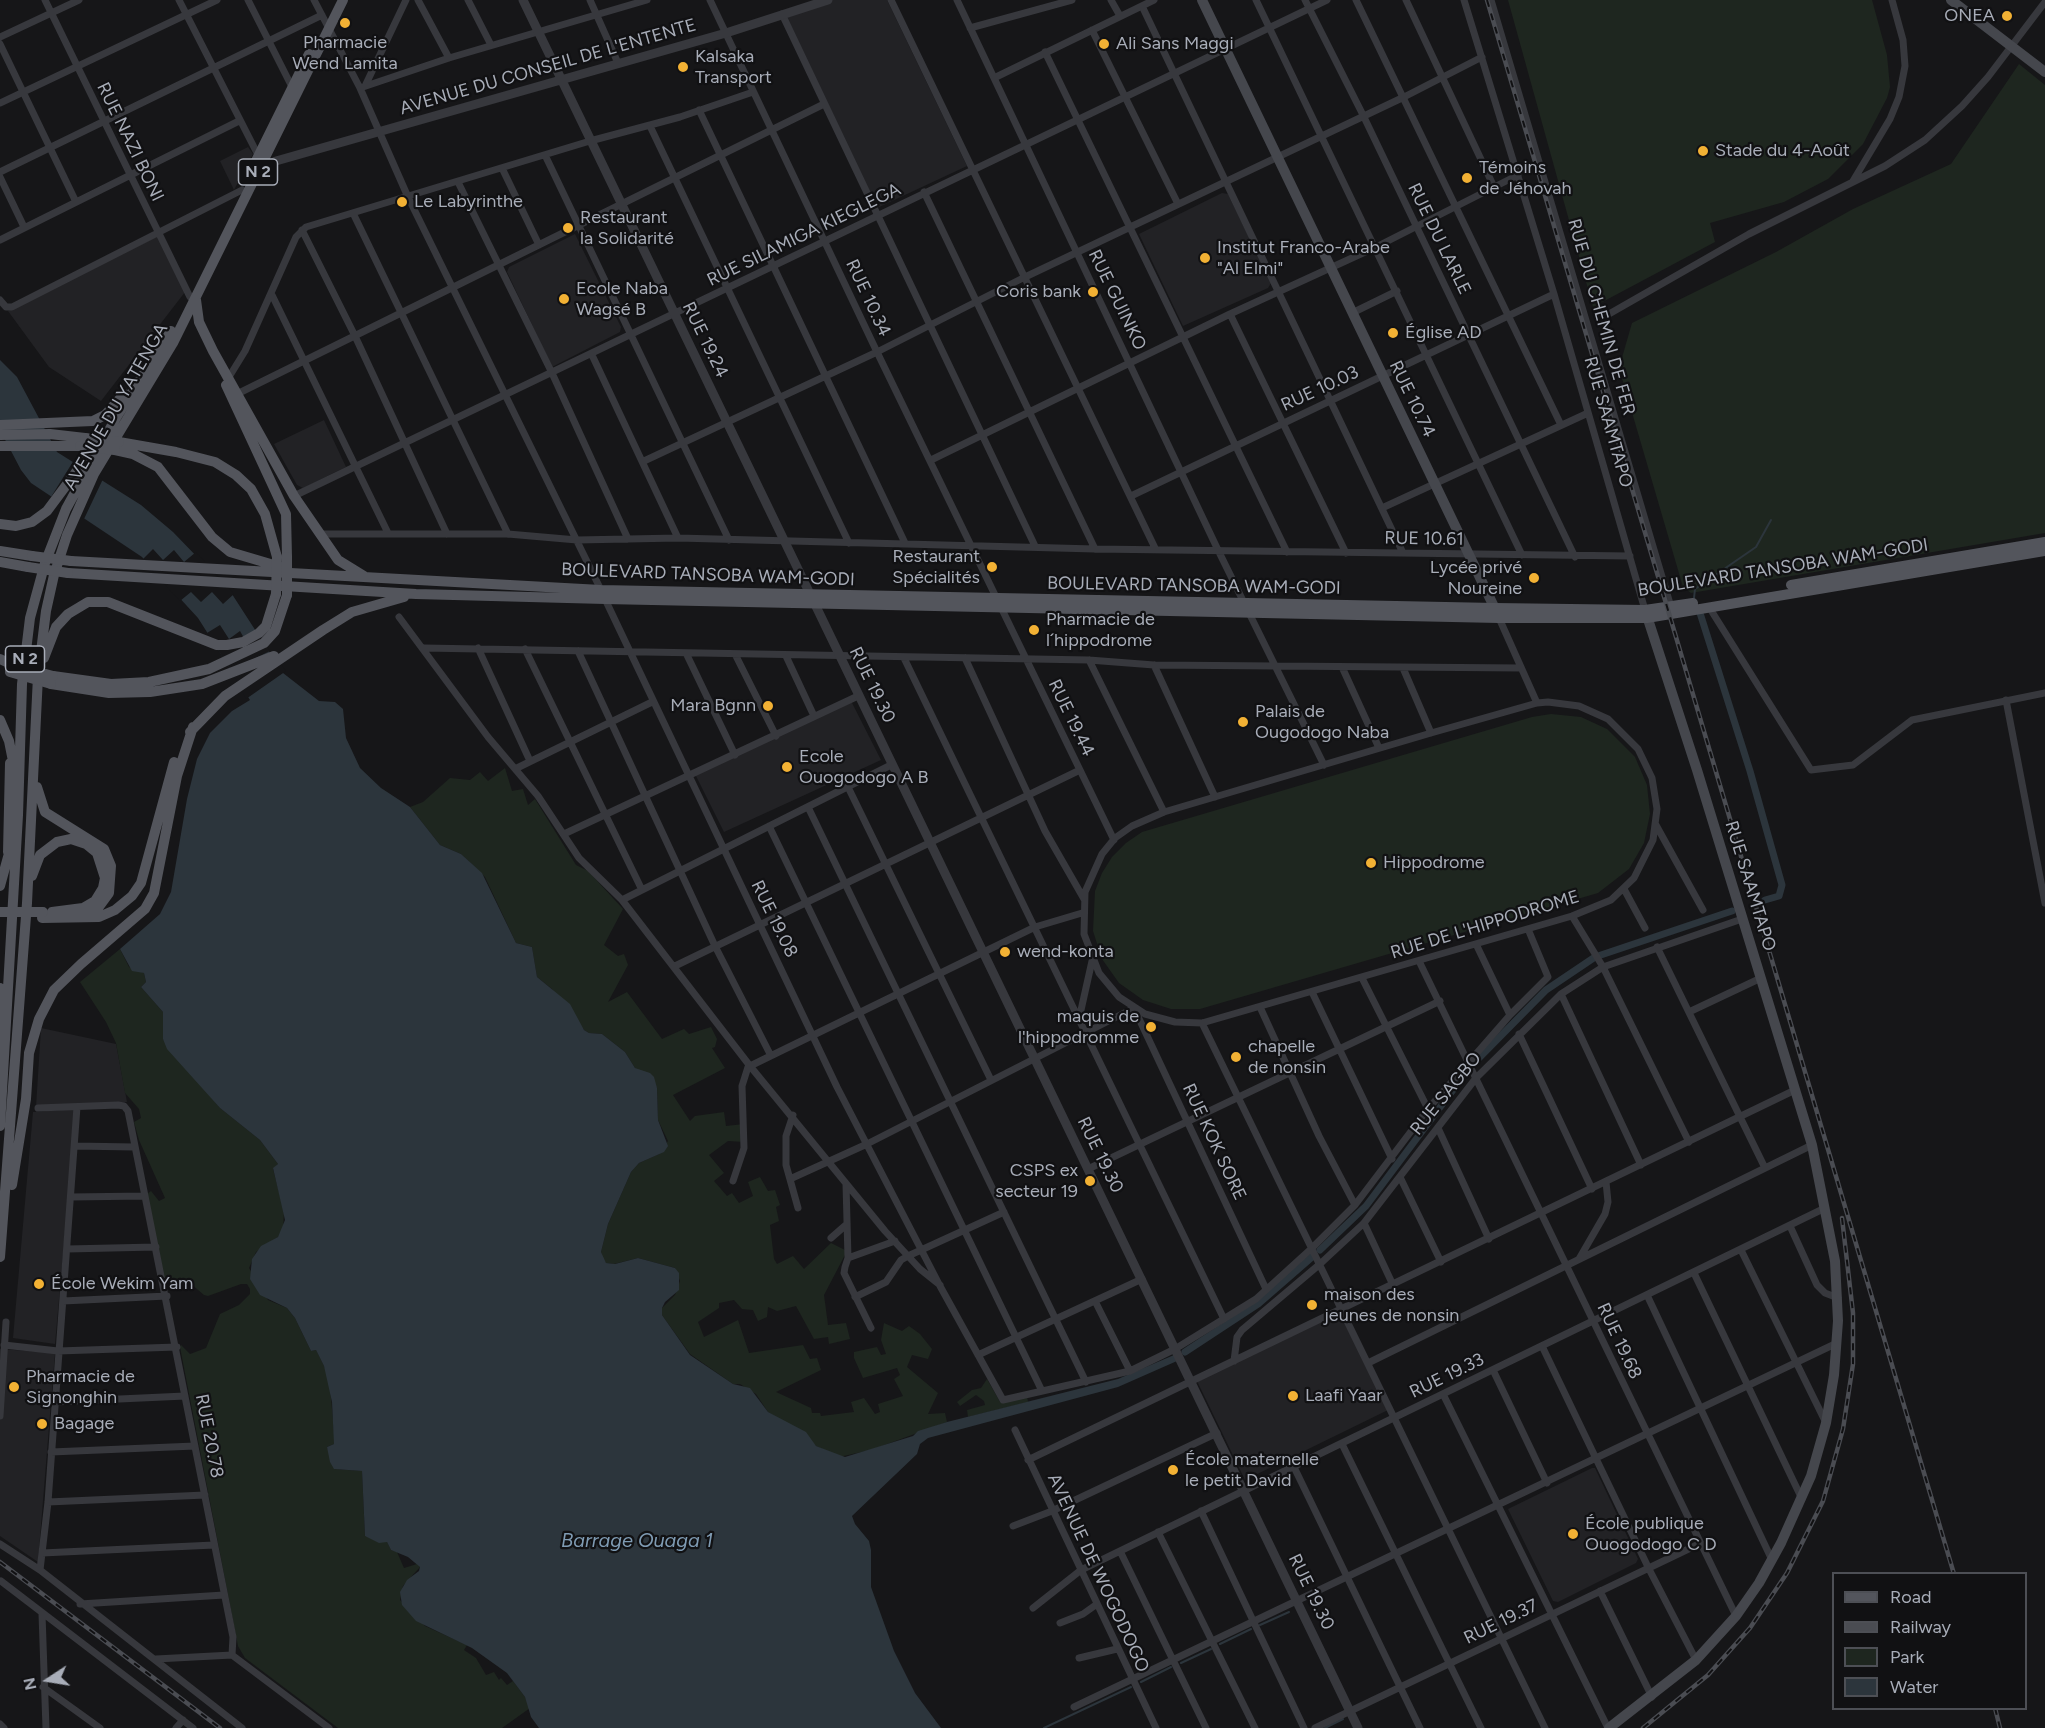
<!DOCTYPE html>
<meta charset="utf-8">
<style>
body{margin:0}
#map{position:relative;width:2045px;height:1728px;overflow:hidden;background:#161618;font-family:Figtree,sans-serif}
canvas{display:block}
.legend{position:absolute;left:1832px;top:1572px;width:195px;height:138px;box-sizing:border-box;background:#111113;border:2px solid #4d4f55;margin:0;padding:8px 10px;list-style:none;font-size:18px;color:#a8adb8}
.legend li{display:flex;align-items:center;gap:12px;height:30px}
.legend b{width:30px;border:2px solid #4d4f55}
.north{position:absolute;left:18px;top:1650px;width:60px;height:60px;-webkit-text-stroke:4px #111113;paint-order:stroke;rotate:258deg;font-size:16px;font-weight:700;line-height:24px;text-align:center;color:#a8adb8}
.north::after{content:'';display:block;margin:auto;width:21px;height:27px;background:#a8adb8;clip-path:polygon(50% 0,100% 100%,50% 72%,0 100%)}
</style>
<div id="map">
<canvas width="2045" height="1728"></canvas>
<ul class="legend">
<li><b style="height:8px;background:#53555c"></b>Road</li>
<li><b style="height:8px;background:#4a4c52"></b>Railway</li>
<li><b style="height:16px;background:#1e261f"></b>Park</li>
<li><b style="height:16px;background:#2c353c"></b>Water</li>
</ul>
<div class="north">N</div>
</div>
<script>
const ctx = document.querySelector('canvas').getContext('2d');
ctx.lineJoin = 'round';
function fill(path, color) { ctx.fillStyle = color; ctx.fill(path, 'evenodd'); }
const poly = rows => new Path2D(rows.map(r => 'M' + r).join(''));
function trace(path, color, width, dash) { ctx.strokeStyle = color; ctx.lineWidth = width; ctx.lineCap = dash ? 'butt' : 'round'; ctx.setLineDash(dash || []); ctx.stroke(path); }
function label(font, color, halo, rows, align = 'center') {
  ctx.font = font + ' Figtree,sans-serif'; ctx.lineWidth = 4.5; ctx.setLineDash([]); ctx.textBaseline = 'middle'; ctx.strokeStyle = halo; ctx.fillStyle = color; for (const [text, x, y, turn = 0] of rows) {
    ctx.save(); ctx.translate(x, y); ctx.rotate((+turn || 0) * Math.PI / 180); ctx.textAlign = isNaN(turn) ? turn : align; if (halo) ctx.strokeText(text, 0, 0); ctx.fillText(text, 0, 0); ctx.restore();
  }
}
const built = poly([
 [831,0,887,0,967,166,877,208,783,14],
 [248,147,253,154,234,190,220,161],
 [1222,193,1228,194,1271,283,1268,288,1183,326,1139,234],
 [575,234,621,327,620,332,552,367,507,272,509,267],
 [158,236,185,292,101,401,49,367,8,311],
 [324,420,346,467,303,488,297,485,274,444],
 [849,697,881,760,724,832,695,774],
 [41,1028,116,1044,127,1102,36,1107],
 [76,1109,55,1344,13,1338,33,1112],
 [1340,1312,1388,1410,1245,1480,1197,1381],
 [0,1349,55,1353,38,1562,0,1536],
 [1592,1468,1595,1468,1638,1559,1636,1563,1558,1602,1553,1601,1508,1509]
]);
const green = poly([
 [1508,0,1872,0,1887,55,1890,87,1887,98,1863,144,1828,179,1784,202,1710,223,1715,242,1593,307],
 [2019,64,2045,85,2045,533,1691,593,1683,587,1619,368,1632,323,1776,252,1853,209,1951,164],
 [1551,714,1581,717,1607,729,1635,757,1647,785,1650,814,1644,843,1629,869,1598,893,1200,1009,1171,1009,1143,1000,1119,983,1102,959,1093,931,1095,891,1102,873,1112,857,1126,843,1142,832,1532,717],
 [505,768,512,791,523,789,528,805,535,799,576,865,588,871,623,909,604,945,618,956,624,954,628,965,608,1002,627,992,662,1039,684,1029,689,1034,711,1027,717,1039,715,1047,712,1048,725,1068,673,1095,690,1121,695,1116,724,1112,726,1126,744,1124,744,1142,728,1141,709,1155,724,1173,714,1181,727,1196,732,1193,739,1203,753,1196,748,1182,760,1177,768,1191,775,1190,780,1205,776,1207,779,1221,770,1225,774,1259,777,1264,793,1256,804,1269,831,1243,847,1251,824,1295,828,1325,846,1323,850,1339,829,1344,828,1337,814,1339,796,1306,777,1311,768,1307,767,1317,758,1321,753,1310,742,1309,734,1300,719,1303,719,1308,698,1322,704,1337,738,1320,749,1353,803,1345,810,1359,817,1358,821,1370,776,1392,811,1408,812,1413,820,1413,821,1416,854,1412,851,1402,864,1398,875,1414,880,1412,878,1404,903,1396,894,1379,900,1375,897,1368,863,1378,854,1358,854,1352,877,1347,881,1355,886,1354,881,1340,884,1323,902,1331,909,1326,920,1334,932,1349,928,1359,912,1355,907,1367,938,1393,928,1414,945,1413,947,1422,871,1450,839,1457,816,1446,768,1412,756,1394,740,1384,733,1384,690,1354,662,1315,662,1308,675,1295,680,1281,675,1268,638,1258,614,1264,606,1263,602,1258,601,1252,608,1224,631,1172,639,1163,659,1154,668,1141,658,1120,657,1088,635,1068,625,1052,602,1034,589,1033,584,1030,552,989,537,977,532,947,516,943,485,877,461,854,440,845,410,807,423,802,450,778,470,780,480,772,488,781],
 [120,949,129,967,144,973,146,982,141,987,163,1012,163,1039,220,1108,260,1140,278,1164,273,1169,284,1211,283,1230,278,1237,256,1252,249,1268,268,1300,287,1308,295,1318,311,1351,316,1350,329,1376,334,1431,334,1444,327,1447,335,1469,362,1471,365,1536,387,1542,391,1550,397,1552,404,1568,417,1564,420,1567,403,1586,400,1600,425,1626,467,1645,464,1650,476,1658,486,1675,494,1672,499,1680,501,1678,507,1685,513,1681,525,1697,530,1708,502,1728,338,1728,245,1658,238,1646,180,1347,181,1345,190,1354,206,1348,220,1314,239,1305,250,1294,250,1289,247,1284,241,1284,208,1296,204,1295,184,1278,177,1289,164,1280,147,1194,151,1191,159,1201,165,1198,139,1140,134,1122,141,1118,139,1109,125,1093,116,1043,106,1022,80,982],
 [987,1379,1000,1402,1027,1396,1028,1402,968,1417,967,1410,985,1405,984,1401,976,1395,960,1406,957,1402,972,1390,981,1388]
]);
const water = poly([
 [0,360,17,377,57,452,141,505,173,532,230,591,283,673,319,701,335,702,343,709,346,738,360,768,381,788,410,807,440,845,461,854,482,873,516,943,532,947,537,977,570,1004,584,1030,589,1033,602,1034,625,1052,635,1068,650,1073,654,1077,657,1088,658,1120,668,1146,664,1152,639,1163,631,1172,608,1224,601,1252,606,1263,615,1264,638,1258,675,1268,679,1273,679,1290,665,1302,662,1308,662,1315,690,1355,733,1384,750,1388,768,1412,806,1432,816,1446,845,1457,913,1436,918,1431,947,1422,1118,1379,1174,1355,1177,1361,1118,1387,928,1438,920,1444,917,1454,852,1516,855,1524,869,1541,871,1550,871,1587,894,1651,915,1693,941,1728,539,1728,531,1717,525,1697,507,1673,472,1648,416,1621,402,1605,400,1592,407,1580,419,1571,420,1567,408,1557,391,1550,387,1542,379,1543,365,1536,362,1471,334,1469,330,1462,327,1447,334,1444,332,1402,324,1366,316,1350,311,1351,295,1318,287,1308,260,1295,250,1279,252,1259,261,1246,278,1237,285,1220,273,1168,278,1164,260,1140,220,1108,167,1049,163,1039,163,1012,141,987,146,982,144,973,132,971,120,949,160,914,171,892,187,799,197,759,210,733,232,711,250,700,198,618,142,557,31,483,21,470,0,430]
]);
const pier = poly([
 [74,460,103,479,84,519,51,497],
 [153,549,163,560,174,550,184,562,196,552,234,594,223,604,212,592,201,602,191,592,180,601,142,560],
 [220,625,229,639,240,631,244,638,257,630,270,651,231,670,207,633],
 [273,654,286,671,246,699,232,671]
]);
const stream = poly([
 [1694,598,1695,589,1756,547,1771,520],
 [1260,1625,1289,1612],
 [1220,1644,1251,1629],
 [1181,1663,1211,1649],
 [1141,1682,1171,1667],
 [1044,1728,1131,1687],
 [1325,1728,1343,1719]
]);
const canal = poly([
 [1700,613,1750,771,1782,885,1779,896,1765,900],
 [1476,1061,1546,990,1595,957,1732,911],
 [1320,1250,1366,1206,1468,1070],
 [1185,1352,1258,1304,1312,1257]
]);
const minor = poly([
 [45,0,190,297],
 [179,0,258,155],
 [248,0,292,87],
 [314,0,360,88,408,197,601,590],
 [418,0,449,58],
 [468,0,491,45],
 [590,0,618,63],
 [710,0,877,352,1114,840],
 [891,0,1155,548],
 [957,0,1218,550,1324,765],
 [1111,0,1120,16],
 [1256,0,1522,555],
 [1305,0,1363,115,1575,557],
 [1356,0,1561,425],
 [1406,0,1494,187],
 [1464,0,1554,294,1645,610],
 [1491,0,1671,607],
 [1142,6,1403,553],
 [782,14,1035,546],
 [970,28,1072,0],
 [1092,30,1178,204],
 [0,37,79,0],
 [0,44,76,202],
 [1045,52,1287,552],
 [994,78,1154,0],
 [366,84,406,0],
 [360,88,449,58,647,0],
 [0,103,217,0],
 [699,110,905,543],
 [650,126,849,543],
 [545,155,729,540],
 [502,168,539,245],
 [0,172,322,15],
 [0,177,24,227],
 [1853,181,1890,119,1899,97,1905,66,1903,40,1892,0],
 [458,182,552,373,628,539],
 [924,192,1095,549],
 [353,213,508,534],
 [302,230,355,336,447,534],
 [0,240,239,121],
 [272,295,388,533],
 [0,300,6,307,12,307,242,190],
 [1352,313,1397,291],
 [1230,314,1346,553],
 [1609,314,1749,234,1885,166,1925,140,1962,106,1988,77,2045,2],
 [592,355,678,538],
 [229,377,245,351,296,237,306,227,590,141,680,117,753,92],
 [237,394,824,104],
 [931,460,1230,314,1376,247,1518,175],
 [644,461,877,352,1023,278,1404,97,1482,57],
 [294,496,1327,0],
 [1131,496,1554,294],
 [1382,508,1588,413],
 [319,534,508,534,577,540,678,538,1095,549,1630,556],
 [605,599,837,1087,940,1286,1003,1400,1130,1371,1175,1349,1256,1299,1312,1248,1355,1205,1428,1109,1510,1015,1476,944],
 [1709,607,1811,770,1853,765,1912,720,2045,693],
 [399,617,488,737,538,796,579,858,622,900,750,1066,885,1231,920,1269,940,1285],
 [1499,618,1537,703],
 [424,648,1089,660,1154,665,1521,668],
 [478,648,530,761],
 [525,649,642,890],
 [578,651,715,946,770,1054],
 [686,653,735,755],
 [735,654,776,736],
 [786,656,814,716],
 [904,658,1224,1319],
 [965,658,1045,831,1084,899],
 [1089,660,1164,812],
 [1154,665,1215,797],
 [1342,667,1379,748],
 [1403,668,1431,733],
 [2006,700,2045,903],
 [1548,702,1579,706,1608,719,1638,749,1652,778,1657,809,1653,840,1634,878,1611,900,1572,916,1202,1023,1175,1022,1145,1014,1119,997,1099,973,1084,934,1085,892,1102,854,1115,838,1132,826,1164,812,1431,733,1537,703,1548,702],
 [517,768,652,702],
 [848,787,991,1080],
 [808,807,1086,1382],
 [1656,825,1703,910],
 [769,826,1042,1391],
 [564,834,858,696],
 [1624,889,1645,928],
 [622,900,891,765],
 [1572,916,1603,967,1689,1142],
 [1657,947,1765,1168],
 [1419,961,1736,1616],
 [675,966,1080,770],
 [1362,978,1428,1109],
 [1312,992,1392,1159],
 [1561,994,1641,1165],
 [1260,1007,1319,1136,1355,1205],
 [1689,1012,1761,978],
 [1510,1015,1548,977,1528,929],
 [1079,1019,1092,961],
 [1202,1023,1545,1728],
 [1519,1034,1592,1189],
 [38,1108,118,1105,124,1106,128,1111,233,1637,232,1655],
 [793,1115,786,1136,786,1165,798,1208],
 [1438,1128,1489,1239],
 [75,1146,134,1147],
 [1088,1169,1440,1001],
 [1400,1177,1441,1262],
 [790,1179,867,1144,1134,1008,1266,1289],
 [733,1181,744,1148,742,1086,748,1067,1035,927,1082,913],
 [846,1184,848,1258],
 [71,1197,145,1196],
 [1364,1223,1393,1285],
 [1790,1226,1817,1285,1825,1293,1838,1298],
 [831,1238,847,1224],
 [67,1249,156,1247],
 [1741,1250,1826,1423],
 [1579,1259,1605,1214,1608,1202,1606,1182],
 [1694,1273,1802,1499],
 [1647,1295,1772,1560],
 [855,1297,886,1282,901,1260,908,1256,1004,1212],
 [63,1301,167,1296],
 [1095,1301,1130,1371],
 [871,1328,844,1273,845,1267,848,1258,895,1241],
 [4,1345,58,1351,177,1347],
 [1542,1346,1649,1569,1696,1660],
 [978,1355,1142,1279],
 [1234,1361,1237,1337,1242,1330,1320,1264,1364,1223,1476,1078,1561,994,1603,967,1742,919],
 [1368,1363,1812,1145],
 [1493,1370,1547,1483],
 [1443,1394,1608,1728],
 [54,1402,185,1396],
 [0,1416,6,1322],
 [1015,1430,1156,1728],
 [1342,1444,1481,1728],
 [51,1452,195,1446],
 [1028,1460,1795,1090],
 [1294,1467,1420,1728],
 [48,1502,205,1495],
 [1201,1511,1304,1728],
 [1013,1526,1052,1511,1217,1433],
 [1158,1532,1255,1728],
 [0,1544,40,1570,242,1728],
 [1120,1551,1206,1728],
 [42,1553,214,1545],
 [40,1570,48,1502,77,1107],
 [1,1581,193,1728],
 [1600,1591,1652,1697],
 [80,1604,224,1595],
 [1033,1608,1081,1570,1825,1208],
 [42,1614,46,1728],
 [1060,1623,1083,1614,1097,1604],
 [232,1655,329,1728],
 [1079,1658,1117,1649],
 [156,1659,232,1655],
 [43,1687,100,1728],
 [1074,1707,1837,1343],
 [0,1724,4,1728],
 [176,1728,183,1720],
 [1315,1728,1701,1543]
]);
const tertiary = poly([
 [523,0,1358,1728],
 [259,171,276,161,726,33,828,0]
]);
const secondary = poly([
 [1202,0,1498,615],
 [1951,0,2045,72],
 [1609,1728,1696,1660,1736,1616,1759,1583,1781,1543,1811,1476,1826,1423,1834,1375,1838,1321,1835,1261,1812,1145,1697,770,1645,610]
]);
const primary = poly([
 [249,175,309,54],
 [196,300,199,322,213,351,294,496,338,560,364,576],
 [226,385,286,514,287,557],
 [0,425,93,421,105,415,124,394],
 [0,435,50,434,85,438],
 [119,442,176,452,215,462,236,475,251,489,265,514,277,557],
 [0,446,80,446],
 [115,450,133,454,158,467,212,537,230,552,284,568],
 [0,524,16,526,32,522,47,511,94,448],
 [0,551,32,556],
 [71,561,601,590,1495,608,1645,610,1693,603],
 [0,562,28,567],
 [68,573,416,594,605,599,1499,618,1647,618,2045,551],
 [1791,585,2045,542],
 [44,658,56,627,68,614,88,602,108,602,217,645,227,645,243,642,259,633,266,626,276,594],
 [0,659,13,665],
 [53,676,111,684,149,682,209,669,264,643,275,631,287,595],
 [51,684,109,693,150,692,202,684,274,656],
 [0,720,9,741,15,771],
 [190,732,225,696,323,630,352,612,404,597],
 [37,787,45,812,104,849,111,866,109,893,98,908,81,915],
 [8,852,10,763],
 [32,876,40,855,57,842,71,839,86,844,97,853,105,878,103,888,95,901,83,908,52,912],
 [0,886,11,846],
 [42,918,99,917,115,910,132,896,141,883,174,762],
 [0,988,2,1035],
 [0,1126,18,815,22,684,30,618,45,563,66,509,117,416,171,331],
 [12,1185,26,1099,29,1053,39,1019,54,990,81,964,145,909,154,893,177,776,193,727],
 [0,1257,27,903,38,676,46,611,54,575,67,535,94,474,173,343,343,0]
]);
const rail = poly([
 [1487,0,1954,1574],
 [0,1562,220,1728],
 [1995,1708,2000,1728],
 [1643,1728,1708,1675,1750,1628,1787,1573,1823,1501,1843,1429,1853,1364,1853,1313,1842,1218]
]);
const primaryBridge = poly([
 [85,438,119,442],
 [80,446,115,450],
 [32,556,71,561],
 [287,557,287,595],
 [28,567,68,573],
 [276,594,277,557],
 [13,665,53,676],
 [10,672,51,684],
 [0,912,43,912]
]);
const markers = [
 [2007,16,6,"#f2b134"],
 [345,23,6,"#f2b134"],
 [1104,44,6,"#f2b134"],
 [683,67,6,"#f2b134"],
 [1703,151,6,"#f2b134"],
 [1467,178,6,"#f2b134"],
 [402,202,6,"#f2b134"],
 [568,228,6,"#f2b134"],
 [1205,258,6,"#f2b134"],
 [1093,292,6,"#f2b134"],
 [564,299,6,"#f2b134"],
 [1393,333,6,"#f2b134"],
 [992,567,6,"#f2b134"],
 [1534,578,6,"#f2b134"],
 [1034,630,6,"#f2b134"],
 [768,706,6,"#f2b134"],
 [1243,722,6,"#f2b134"],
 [787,767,6,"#f2b134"],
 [1371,863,6,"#f2b134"],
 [1005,952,6,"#f2b134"],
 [1151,1027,6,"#f2b134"],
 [1236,1057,6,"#f2b134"],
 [1090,1181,6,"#f2b134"],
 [39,1284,6,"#f2b134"],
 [1312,1305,6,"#f2b134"],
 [14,1387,6,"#f2b134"],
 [1293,1396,6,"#f2b134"],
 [42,1424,6,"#f2b134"],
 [1173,1470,6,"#f2b134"],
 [1573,1534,6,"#f2b134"]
];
const shields = [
 [258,172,39],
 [25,659,39]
];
const shieldNames = [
 ["N 2",258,172],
 ["N 2",25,659]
];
const poiNames = [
 ["ONEA",1995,16,"right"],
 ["Pharmacie",345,43,"center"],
 ["Wend Lamita",345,64,"center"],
 ["Ali Sans Maggi",1116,44],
 ["Kalsaka",695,57],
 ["Transport",695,78],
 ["Stade du 4-Août",1715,151],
 ["Témoins",1479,168],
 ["de Jéhovah",1479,189],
 ["Le Labyrinthe",414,202],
 ["Restaurant",580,218],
 ["la Solidarité",580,239],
 ["Institut Franco-Arabe",1217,248],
 ["\"Al Elmi\"",1217,269],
 ["Ecole Naba",576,289],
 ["Wagsé B",576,310],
 ["Coris bank",1081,292,"right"],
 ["Église AD",1405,333],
 ["Restaurant",980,557,"right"],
 ["Spécialités",980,578,"right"],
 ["Lycée privé",1522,568,"right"],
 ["Noureine",1522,589,"right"],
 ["Pharmacie de",1046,620],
 ["l´hippodrome",1046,641],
 ["Mara Bgnn",756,706,"right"],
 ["Palais de",1255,712],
 ["Ougodogo Naba",1255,733],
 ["Ecole",799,757],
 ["Ouogodogo A B",799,778],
 ["Hippodrome",1383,863],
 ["wend-konta",1017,952],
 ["maquis de",1139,1017,"right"],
 ["l'hippodromme",1139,1038,"right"],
 ["chapelle",1248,1047],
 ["de nonsin",1248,1068],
 ["CSPS ex",1078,1171,"right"],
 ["secteur 19",1078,1192,"right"],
 ["École Wekim Yam",51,1284],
 ["maison des",1324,1295],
 ["jeunes de nonsin",1324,1316],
 ["Pharmacie de",26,1377],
 ["Signonghin",26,1398],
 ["Laafi Yaar",1305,1396],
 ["Bagage",54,1424],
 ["École maternelle",1185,1460],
 ["le petit David",1185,1481],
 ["École publique",1585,1524],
 ["Ouogodogo C D",1585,1545]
];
const streetNames = [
 ["AVENUE DU CONSEIL DE L'ENTENTE",548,67,-16],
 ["RUE NAZI BONI",130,142,64],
 ["RUE SILAMIGA KIEGLEGA",804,235,-26],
 ["RUE DU LARLE",1439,239,64],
 ["RUE 10.34",868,298,65],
 ["RUE GUINKO",1117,300,64],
 ["RUE DU CHEMIN DE FER",1601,317,74],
 ["RUE 19.24",705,340,64],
 ["RUE 10.03",1320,389,-25],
 ["RUE 10.74",1412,399,64],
 ["AVENUE DU YATENGA",116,407,-60],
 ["RUE SAAMTAPO",1608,422,74],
 ["RUE 10.61",1424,539,1],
 ["BOULEVARD TANSOBA WAM-GODI",1783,568,-9],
 ["BOULEVARD TANSOBA WAM-GODI",708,575,2],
 ["BOULEVARD TANSOBA WAM-GODI",1194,586,1],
 ["RUE 19.30",872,685,64],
 ["RUE 19.44",1071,718,64],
 ["RUE SAAMTAPO",1750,886,73],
 ["RUE 19.08",774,919,64],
 ["RUE DE L'HIPPODROME",1485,925,-17],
 ["RUE SAGBO",1446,1094,-51],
 ["RUE KOK SORE",1214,1142,65],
 ["RUE 19.30",1100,1155,64],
 ["RUE 19.68",1619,1341,65],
 ["RUE 19.33",1447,1376,-26],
 ["RUE 20.78",209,1436,79],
 ["AVENUE DE WOGODOGO",1098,1573,65],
 ["RUE 19.30",1311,1592,64],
 ["RUE 19.37",1501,1622,-26]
];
const waterNames = [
 ["Barrage Ouaga 1",637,1541]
];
fill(built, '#222225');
fill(green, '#1e261f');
fill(water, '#2c353c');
fill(pier, '#161618');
trace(stream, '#2c353c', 2);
trace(canal, '#2c353c', 7);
trace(minor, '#37383d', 7);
trace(tertiary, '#37383d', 9);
trace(secondary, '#45474d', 10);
trace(primary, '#53555c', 10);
trace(rail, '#4a4c52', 4.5);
trace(rail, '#111113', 2, [7]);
trace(primaryBridge, '#53555c', 10);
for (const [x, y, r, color] of markers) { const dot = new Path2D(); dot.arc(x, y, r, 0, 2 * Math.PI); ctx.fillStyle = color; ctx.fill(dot); trace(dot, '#111113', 2); }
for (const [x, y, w] of shields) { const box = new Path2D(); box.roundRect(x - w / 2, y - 13, w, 26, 4.5); ctx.fillStyle = '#111113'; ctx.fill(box); trace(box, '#a8adb8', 1.5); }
label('bold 16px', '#a8adb8', null, shieldNames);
label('18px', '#a8adb8', '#111113', poiNames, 'left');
label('18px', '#a8adb8', '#111113', streetNames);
label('italic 20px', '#7f9bb3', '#111113', waterNames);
</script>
